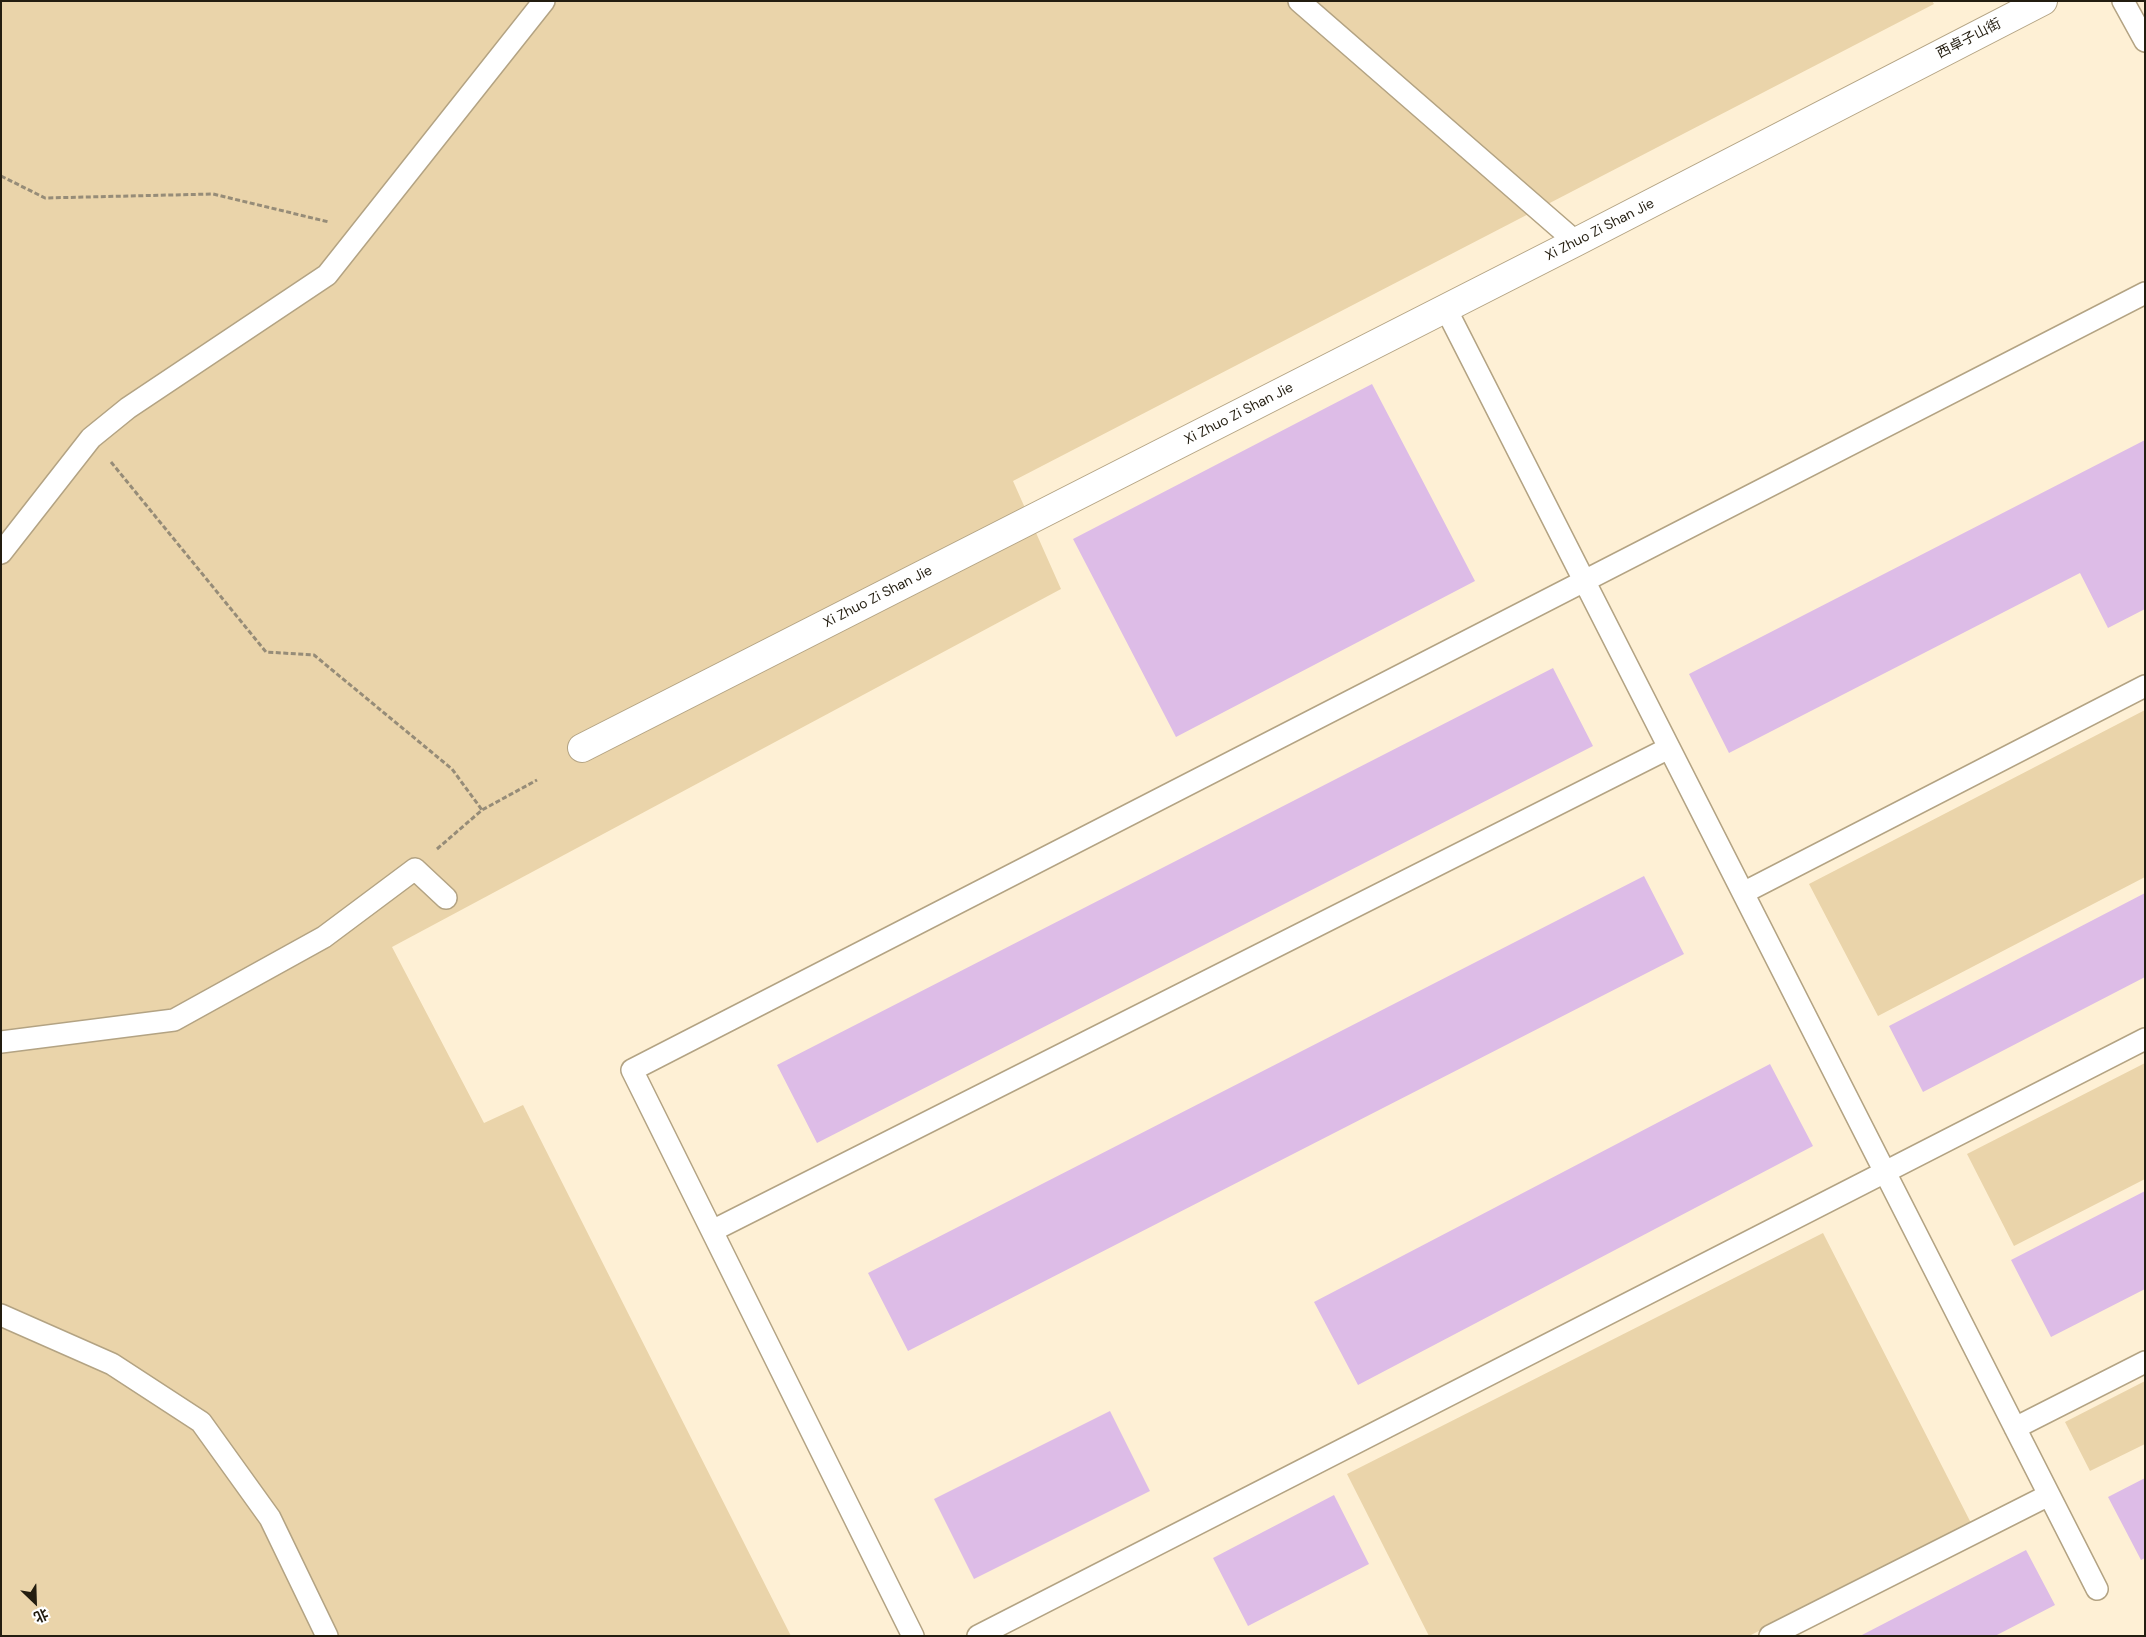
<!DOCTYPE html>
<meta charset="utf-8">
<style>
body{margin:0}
#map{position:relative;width:2146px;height:1637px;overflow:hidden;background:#fef0d5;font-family:"DM Sans","Noto Sans SC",sans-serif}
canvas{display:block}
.frame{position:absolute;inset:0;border:2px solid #231d10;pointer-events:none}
.north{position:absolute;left:10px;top:1577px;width:50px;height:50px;-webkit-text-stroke:4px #fff;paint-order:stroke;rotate:156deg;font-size:14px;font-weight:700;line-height:20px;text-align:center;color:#231d10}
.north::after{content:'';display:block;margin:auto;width:18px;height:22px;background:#231d10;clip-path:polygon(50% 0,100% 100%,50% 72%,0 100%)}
</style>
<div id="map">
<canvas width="2146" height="1637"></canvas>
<div class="frame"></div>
<div class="north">北</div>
</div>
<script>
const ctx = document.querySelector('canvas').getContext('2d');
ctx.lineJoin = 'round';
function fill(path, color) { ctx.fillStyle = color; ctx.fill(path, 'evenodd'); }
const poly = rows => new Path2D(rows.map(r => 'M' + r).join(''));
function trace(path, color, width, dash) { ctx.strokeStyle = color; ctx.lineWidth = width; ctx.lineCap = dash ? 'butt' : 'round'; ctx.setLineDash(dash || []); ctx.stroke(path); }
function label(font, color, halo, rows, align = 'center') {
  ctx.font = font + ' "DM Sans","Noto Sans SC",sans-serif'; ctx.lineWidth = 4; ctx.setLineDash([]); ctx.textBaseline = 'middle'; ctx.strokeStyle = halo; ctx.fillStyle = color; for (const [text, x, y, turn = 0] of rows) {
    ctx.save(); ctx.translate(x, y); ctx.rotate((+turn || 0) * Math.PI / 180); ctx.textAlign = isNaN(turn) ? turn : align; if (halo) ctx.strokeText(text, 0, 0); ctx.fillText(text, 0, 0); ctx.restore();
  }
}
const green = poly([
 [1,1,1932,1,1934,4,1013,481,1061,589,392,947,484,1123,523,1105,791,1636,1,1636],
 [2145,710,2145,877,1878,1016,1809,884],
 [2145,1063,2145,1179,2014,1246,1967,1154],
 [1823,1233,1971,1523,1749,1636,1429,1636,1347,1474],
 [2145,1381,2145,1444,2090,1471,2065,1422]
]);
const building = poly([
 [1372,384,1475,581,1176,737,1073,539],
 [2145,440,2145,609,2108,628,2080,573,1729,753,1689,674],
 [1553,668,1593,746,817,1143,777,1065],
 [1644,876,1684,954,908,1351,868,1273],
 [2145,893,2145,977,1923,1092,1889,1026],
 [1770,1064,1813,1146,1358,1385,1314,1302],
 [2145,1191,2145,1289,2051,1337,2011,1260],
 [1110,1411,1150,1491,974,1579,934,1499],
 [2145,1478,2145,1558,2141,1560,2108,1497],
 [1334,1495,1369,1564,1248,1626,1213,1558],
 [2026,1550,2055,1605,1995,1636,1860,1636]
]);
const path = poly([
 [1,176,45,198,213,194,329,222],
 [111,462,266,652,314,655,452,769,482,810],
 [437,849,482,810,537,780]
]);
const service = poly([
 [1299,1,1576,242],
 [2123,1,2145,41],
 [1446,309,2097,1589],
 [1,553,91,438,128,408,327,275,544,1],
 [1743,893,2145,686],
 [1,1042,174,1020,324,937,415,869,446,898],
 [712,1231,1669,748],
 [1,1315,112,1364,201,1422,270,1518,327,1636],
 [2015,1428,2145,1362],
 [913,1636,632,1070,2145,293],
 [978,1636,2145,1039],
 [1770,1636,2049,1495]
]);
const tertiary = poly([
 [582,748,1576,242,2043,1]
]);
const streetNames = [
 ["西卓子山街",1969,39,-27],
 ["Xi Zhuo Zi Shan Jie",1600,230,-27],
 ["Xi Zhuo Zi Shan Jie",1239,414,-27],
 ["Xi Zhuo Zi Shan Jie",878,597,-27]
];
fill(green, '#ead4aa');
fill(building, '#ddbce7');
trace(service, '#b3a383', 24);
trace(tertiary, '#b3a383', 30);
trace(path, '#968c78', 3, [5, 2.5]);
trace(service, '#fff', 21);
trace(tertiary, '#fff', 28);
label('14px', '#231d10', '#fff', streetNames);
</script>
